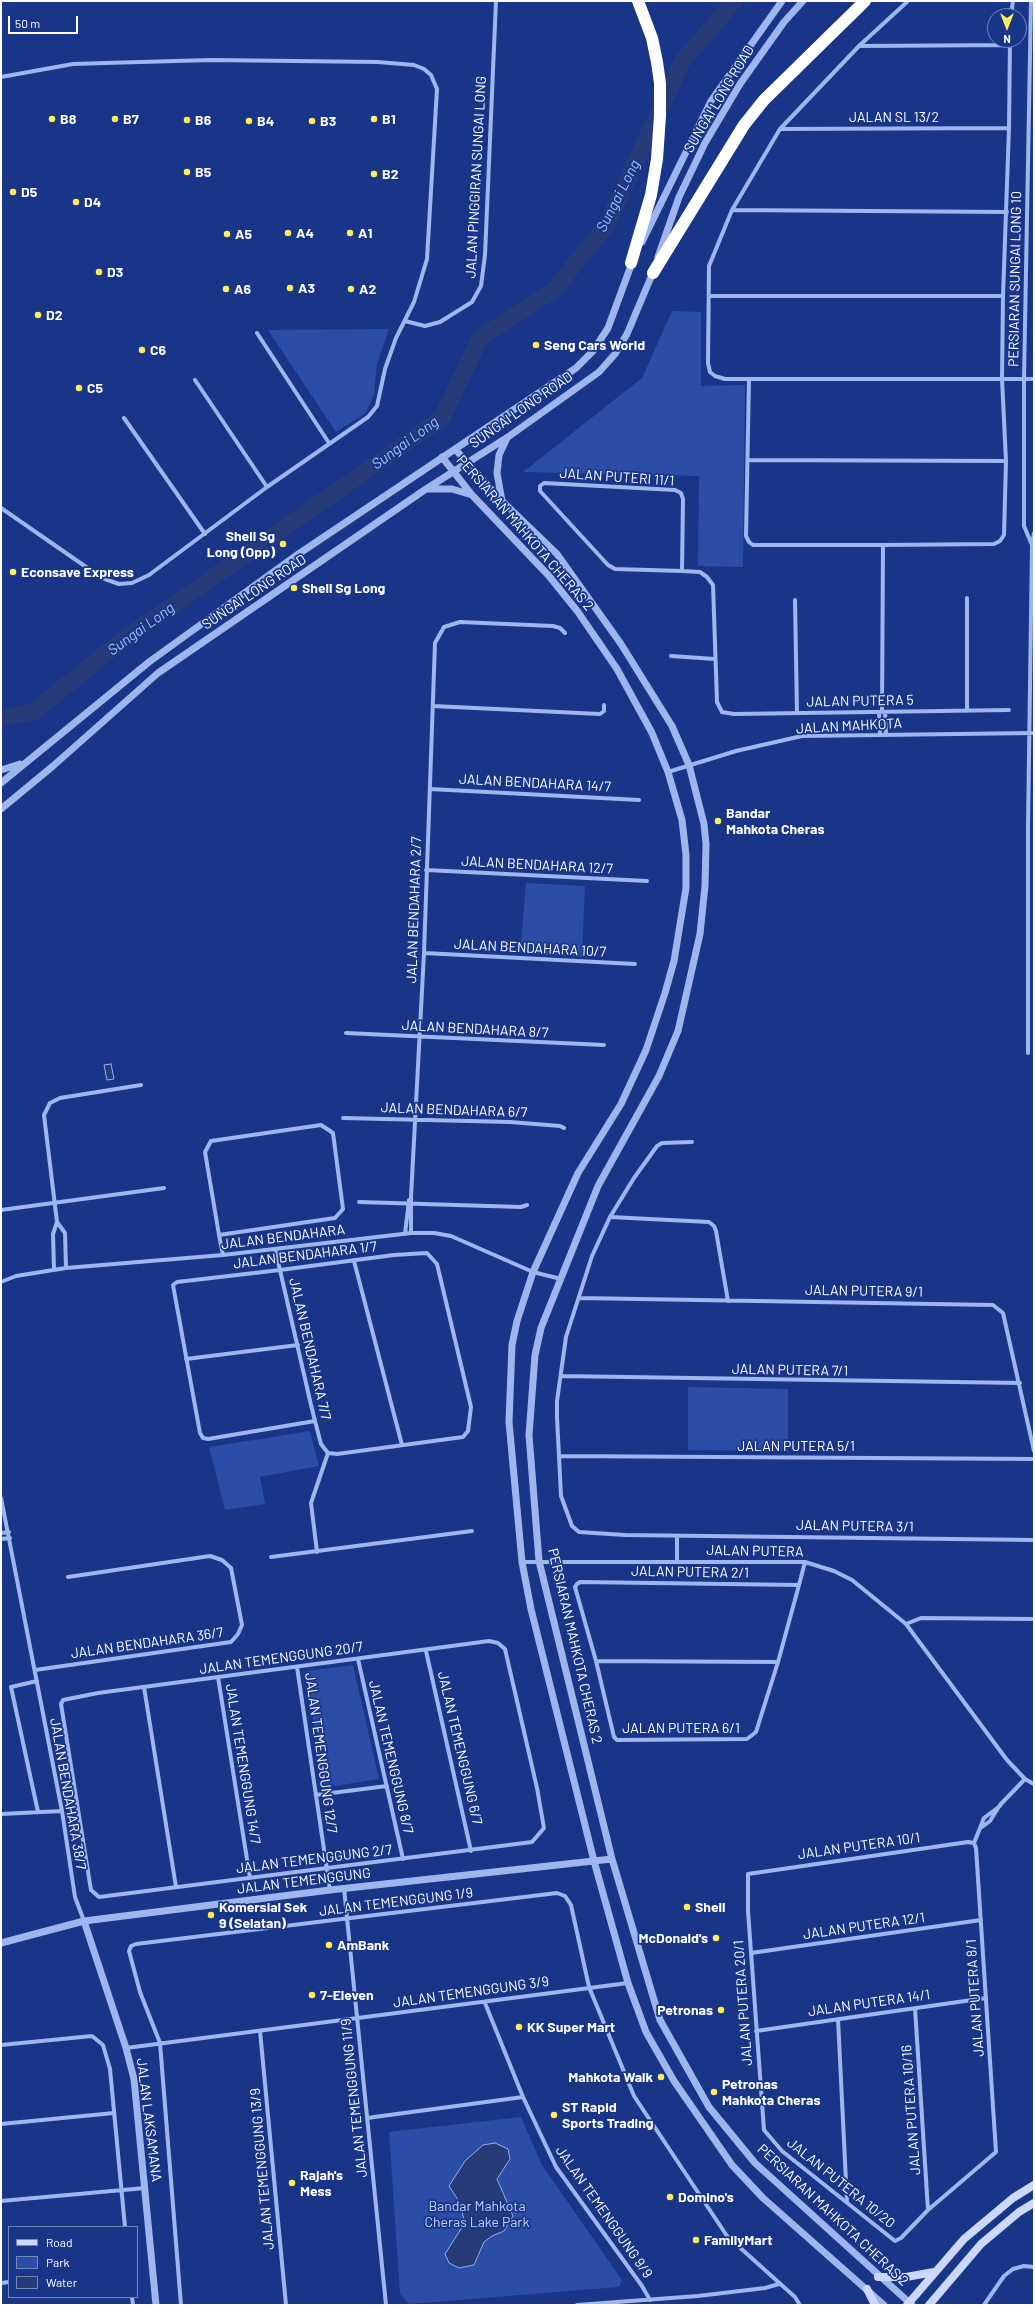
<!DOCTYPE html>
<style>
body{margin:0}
#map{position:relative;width:1035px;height:2306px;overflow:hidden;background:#193587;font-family:Barlow,sans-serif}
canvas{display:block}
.frame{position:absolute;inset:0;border:2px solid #fff;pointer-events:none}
.legend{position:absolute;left:8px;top:2226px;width:130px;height:72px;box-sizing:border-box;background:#193587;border:1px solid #7586b7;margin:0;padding:5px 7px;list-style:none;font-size:12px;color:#fff}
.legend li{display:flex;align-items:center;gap:8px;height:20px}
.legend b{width:20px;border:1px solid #7586b7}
.north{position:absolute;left:987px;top:8px;width:40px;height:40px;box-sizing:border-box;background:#193587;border:1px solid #7586b7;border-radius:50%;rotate:180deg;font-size:11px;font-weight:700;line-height:16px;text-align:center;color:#fff}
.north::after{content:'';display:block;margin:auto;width:14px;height:18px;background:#ffed5b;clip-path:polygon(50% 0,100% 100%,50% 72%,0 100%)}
.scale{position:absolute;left:8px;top:16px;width:70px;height:18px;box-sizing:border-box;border:2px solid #fff;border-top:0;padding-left:5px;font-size:12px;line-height:14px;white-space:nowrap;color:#fff;-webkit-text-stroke:3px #193587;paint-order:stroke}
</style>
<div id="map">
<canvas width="1035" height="2306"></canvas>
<div class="frame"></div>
<ul class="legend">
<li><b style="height:5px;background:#ccd8f9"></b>Road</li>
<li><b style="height:11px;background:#2b4da5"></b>Park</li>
<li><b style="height:11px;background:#263b78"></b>Water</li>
</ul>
<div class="north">N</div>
<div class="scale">50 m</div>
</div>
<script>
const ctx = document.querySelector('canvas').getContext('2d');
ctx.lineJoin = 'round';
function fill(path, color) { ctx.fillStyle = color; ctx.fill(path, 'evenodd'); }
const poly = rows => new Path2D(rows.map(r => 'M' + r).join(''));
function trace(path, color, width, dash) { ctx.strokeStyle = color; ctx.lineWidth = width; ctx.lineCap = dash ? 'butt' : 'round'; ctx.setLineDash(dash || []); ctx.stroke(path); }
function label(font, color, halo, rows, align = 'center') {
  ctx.font = font + ' Barlow,sans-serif'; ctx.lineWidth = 3.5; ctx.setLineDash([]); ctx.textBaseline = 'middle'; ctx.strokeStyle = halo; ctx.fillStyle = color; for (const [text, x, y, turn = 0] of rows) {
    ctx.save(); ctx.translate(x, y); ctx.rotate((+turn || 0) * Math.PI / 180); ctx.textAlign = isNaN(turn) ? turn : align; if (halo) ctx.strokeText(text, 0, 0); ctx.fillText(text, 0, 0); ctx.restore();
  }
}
const green = poly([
 [672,311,701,312,701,386,745,385,743,567,698,566,699,476,523,472,642,378],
 [389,329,377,364,374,395,366,413,336,432,268,330],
 [526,883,585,886,582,957,520,953],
 [688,1387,788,1389,788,1451,688,1450],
 [310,1431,319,1466,260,1477,265,1504,225,1510,209,1447],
 [353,1665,379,1779,322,1788,307,1671],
 [521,2117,542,2165,622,2280,619,2287,409,2304,400,2294,389,2132]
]);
const water = poly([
 [111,1064,114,1079,107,1080,104,1065,111,1064],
 [495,2143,508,2149,510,2159,497,2179,513,2216,504,2231,492,2236,484,2242,474,2265,459,2268,449,2263,445,2254,461,2229,464,2220,460,2203,449,2186,465,2161,483,2145,495,2143]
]);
const river = poly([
 [1,718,33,712,123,640,442,418,480,338,554,290,606,226,682,62,734,1]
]);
const minor = poly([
 [908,1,859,46,780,129,732,210,709,266,708,363,710,372,715,376,725,379,1034,379],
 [1031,1,1024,379,1024,526,1032,545],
 [1011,16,1013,1],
 [859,46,1009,45],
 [1,77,73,64,105,63,211,60,378,62,414,65,424,69,431,75,437,89,427,259,414,302,396,338,385,369,377,406,368,417,267,487,149,575,132,583,119,584,102,578,1,508],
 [780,129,1009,128],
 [732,210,1007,212],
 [709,296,1003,296],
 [405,321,425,326,440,322,472,302,481,286,485,255,496,1],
 [257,333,329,443],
 [749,379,746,536,749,542,753,545,883,545,994,544,1000,541,1004,535,1006,461,1002,379,1003,296,1009,128,1010,40],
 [195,380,267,487],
 [124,418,205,534],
 [748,460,1006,461],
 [682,571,683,499,681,493,675,490,544,483,540,486,540,491,608,565,615,569,682,571,700,572,707,577,713,585,717,702,722,712,734,714,1009,710],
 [967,598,967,710],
 [795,600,797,713],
 [671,656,715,659],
 [433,706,600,714,604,711,604,705],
 [879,712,880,734],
 [882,712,883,545],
 [885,712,886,734],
 [668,772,736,751,802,736,1034,733],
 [430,789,639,800],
 [426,870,647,881],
 [424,953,635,964],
 [346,1033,604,1045],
 [1028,1053,1028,827,1032,545,1034,533],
 [343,1118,510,1122,560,1126,564,1128],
 [692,1142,662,1143,657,1146,634,1178,610,1217,592,1256,566,1337,557,1401,557,1417,561,1496,572,1526,579,1532,625,1535,1034,1540],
 [359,1202,521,1207,527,1205],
 [1,1210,164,1188],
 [610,1217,709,1222,714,1226,716,1231,728,1301],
 [57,1222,65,1233,66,1268],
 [411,1233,411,1197,424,953,435,643,444,627,460,622,553,626,560,628,565,633],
 [405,1234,409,1200],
 [219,1235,335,1218,343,1209,333,1133,321,1125,211,1141,205,1152,219,1235,223,1255],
 [275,1249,280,1270,288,1305,306,1383,311,1405,315,1421,321,1444,328,1453,337,1454,463,1437,468,1431,471,1407,437,1264,427,1253,394,1255,280,1270,177,1282,173,1285,200,1433,203,1438,208,1439,315,1421],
 [354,1261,402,1445],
 [54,1269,53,1234,57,1222,44,1115,50,1103,60,1098,141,1085],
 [1,1282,16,1276,66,1268,223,1255,411,1233,434,1233,451,1236,533,1272,561,1279],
 [579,1298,993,1305,1003,1313,1034,1451],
 [186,1359,298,1345],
 [561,1376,1020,1383],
 [559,1456,1034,1459],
 [1,1498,62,1811,75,1897,84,1921],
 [1,1533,9,1532],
 [677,1536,677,1560],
 [1,1539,10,1538],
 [317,1552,311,1503,328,1453],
 [271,1557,472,1531],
 [522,1562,805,1562,834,1571,852,1580,906,1624,1007,1760,1025,1779,1034,1784],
 [799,1585,580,1582,577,1584,575,1587,596,1661,614,1737,617,1740,747,1739,756,1732,778,1662,799,1585,805,1562],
 [906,1624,921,1618,1034,1619],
 [489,1641,498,1643,505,1649,537,1788,544,1828,532,1842,99,1897,91,1890,61,1704,63,1700,98,1693,489,1641],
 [426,1651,471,1851],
 [358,1659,403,1859],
 [596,1661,778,1662],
 [297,1667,330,1890],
 [35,1670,231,1642,238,1634,242,1625,231,1568,222,1560,210,1556,68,1577],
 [218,1677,250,1878],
 [37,1681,11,1687,38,1812],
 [144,1687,176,1887],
 [316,1795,387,1786],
 [1,1814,62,1811],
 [982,1827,990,1821,1000,1805,1025,1779],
 [968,1842,974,1843,976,1848,996,2152,928,2210,901,2238,895,2241,782,2151,764,2130,748,1911,748,1874,968,1842],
 [974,1843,984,1818,1000,1806],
 [344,1888,386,2305],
 [751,1953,981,1920],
 [485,2003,523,2097,556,2167,642,2286,650,2300],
 [915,2008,928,2210],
 [838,2019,847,2202],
 [260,2031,286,2305],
 [756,2031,986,1998],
 [1,2045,92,2036,103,2045,110,2069,125,2227],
 [126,2048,628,1983],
 [367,2118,523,2097],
 [1,2124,114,2113],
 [1,2201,145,2188],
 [1,2283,9,2282],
 [132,2297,133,2305],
 [181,2305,160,2043,140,1992,129,1951,131,1946,136,1944,557,1893,565,1896,571,1905,589,1987,634,2096,727,2236,795,2297,800,2305],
 [577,2305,698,2296,765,2288,779,2284],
 [984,2305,1004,2276,1013,2269,1024,2266,1034,2267]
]);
const tertiary = poly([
 [642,242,711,101,782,1],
 [658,257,679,197,705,143,740,84,784,22,803,1],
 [455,449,502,501,557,554,621,644,672,726,689,765,704,824,706,844,705,886,700,934,678,1031,659,1076,598,1186,541,1328,535,1355,529,1435,539,1561,612,1859,660,2020,709,2107,755,2163,912,2305],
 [442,457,472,495,549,576,578,612,617,669,652,733,668,772,682,820,686,855,686,888,674,961,665,993,646,1050,621,1104,578,1173,533,1272,517,1321,512,1345,509,1422,522,1562,531,1609,594,1861,628,1983,646,2032,674,2081,732,2165,763,2198,884,2305],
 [427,489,452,489,472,495],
 [502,501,497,473,499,455,507,438],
 [1,770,20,764],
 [1,783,149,662,294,557,576,368,593,351,608,328,633,260],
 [1,809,53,766,158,673,426,489,508,437,599,372,615,354,627,334,654,270],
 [84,1921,126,2048,134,2079,156,2305],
 [1,1943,84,1921,330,1890,612,1859]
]);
const secondary = poly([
 [878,2277,906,2277,934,2272],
 [867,2289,875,2305],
 [907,2305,964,2239,1013,2198,1034,2185],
 [929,2305,981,2244,1019,2212,1034,2203]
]);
const motorway = poly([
 [631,263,651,195,657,159,660,116,660,83,657,62,652,38,638,1],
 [653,273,744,125,764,100,865,1]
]);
const markers = [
 [52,119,4,"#ffed5b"],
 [115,119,4,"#ffed5b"],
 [374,119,4,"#ffed5b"],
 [187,120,4,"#ffed5b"],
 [249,121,4,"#ffed5b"],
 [312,121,4,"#ffed5b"],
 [187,172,4,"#ffed5b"],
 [374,174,4,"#ffed5b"],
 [13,192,4,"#ffed5b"],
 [76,202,4,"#ffed5b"],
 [288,233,4,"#ffed5b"],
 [350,233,4,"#ffed5b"],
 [227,234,4,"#ffed5b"],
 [99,272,4,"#ffed5b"],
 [290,288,4,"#ffed5b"],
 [226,289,4,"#ffed5b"],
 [351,289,4,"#ffed5b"],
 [38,315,4,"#ffed5b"],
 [536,345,4,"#ffed5b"],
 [142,350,4,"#ffed5b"],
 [79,388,4,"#ffed5b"],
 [283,544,4,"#ffed5b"],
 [13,572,4,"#ffed5b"],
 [294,588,4,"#ffed5b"],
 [718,821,4,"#ffed5b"],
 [687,1907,4,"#ffed5b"],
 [211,1915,4,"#ffed5b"],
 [716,1938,4,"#ffed5b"],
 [329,1945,4,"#ffed5b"],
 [312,1995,4,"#ffed5b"],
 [721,2010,4,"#ffed5b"],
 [519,2027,4,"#ffed5b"],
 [661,2077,4,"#ffed5b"],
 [714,2092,4,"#ffed5b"],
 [554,2115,4,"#ffed5b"],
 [292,2183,4,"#ffed5b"],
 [670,2197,4,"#ffed5b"],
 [696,2240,4,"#ffed5b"]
];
const streetNames = [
 ["SUNGAI LONG ROAD",719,99,-59],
 ["JALAN SL 13/2",894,117],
 ["JALAN PINGGIRAN SUNGAI LONG",476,177,-87],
 ["PERSIARAN SUNGAI LONG 10",1015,279,-89],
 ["SUNGAI LONG ROAD",521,410,-35],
 ["JALAN PUTERI 11/1",617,477,4],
 ["PERSIARAN MAHKOTA CHERAS 2",525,533,49],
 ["SUNGAI LONG ROAD",254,592,-34],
 ["JALAN PUTERA 5",860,701,-1],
 ["JALAN MAHKOTA",849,726,-3],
 ["JALAN BENDAHARA 14/7",535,783,3],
 ["JALAN BENDAHARA 12/7",537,865,3],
 ["JALAN BENDAHARA 2/7",414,910,-88],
 ["JALAN BENDAHARA 10/7",530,948,3],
 ["JALAN BENDAHARA 8/7",475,1029,3],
 ["JALAN BENDAHARA 6/7",454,1110,2],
 ["JALAN BENDAHARA",283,1237,-7],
 ["JALAN BENDAHARA 1/7",305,1255,-7],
 ["JALAN PUTERA 9/1",864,1291,1],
 ["JALAN BENDAHARA 7/7",310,1349,77],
 ["JALAN PUTERA 7/1",790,1370,1],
 ["JALAN PUTERA 5/1",796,1446],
 ["JALAN PUTERA 3/1",855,1526,1],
 ["JALAN PUTERA",755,1551,1],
 ["JALAN PUTERA 2/1",690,1572,1],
 ["JALAN BENDAHARA 36/7",147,1643,-8],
 ["PERSIARAN MAHKOTA CHERAS 2",575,1646,77],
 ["JALAN TEMENGGUNG 20/7",281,1658,-8],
 ["JALAN PUTERA 6/1",681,1728],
 ["JALAN TEMENGGUNG 6/7",460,1748,77],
 ["JALAN TEMENGGUNG 12/7",321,1753,82],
 ["JALAN TEMENGGUNG 8/7",391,1757,77],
 ["JALAN TEMENGGUNG 14/7",243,1764,81],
 ["JALAN BENDAHARA 38/7",68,1794,80],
 ["JALAN PUTERA 10/1",859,1846,-8],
 ["JALAN TEMENGGUNG 2/7",314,1859,-7],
 ["JALAN TEMENGGUNG",304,1881,-7],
 ["JALAN TEMENGGUNG 1/9",396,1902,-7],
 ["JALAN PUTERA 12/1",864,1926,-8],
 ["JALAN TEMENGGUNG 3/9",471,1992,-8],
 ["JALAN PUTERA 8/1",975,1998,-94],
 ["JALAN PUTERA 20/1",743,2003,-94],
 ["JALAN PUTERA 14/1",869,2003,-8],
 ["JALAN TEMENGGUNG 11/9",354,2098,-96],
 ["JALAN PUTERA 10/16",911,2110,-94],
 ["JALAN LAKSAMANA",149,2120,83],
 ["JALAN TEMENGGUNG 13/9",262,2169,-95],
 ["JALAN PUTERA 10/20",841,2183,39],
 ["JALAN TEMENGGUNG 9/9",604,2212,55],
 ["PERSIARAN MAHKOTA CHERAS 2",833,2215,43]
];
const poiNames = [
 ["B8",60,119],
 ["B7",123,119],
 ["B1",382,119],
 ["B6",195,120],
 ["B4",257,121],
 ["B3",320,121],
 ["B5",195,172],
 ["B2",382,174],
 ["D5",21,192],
 ["D4",84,202],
 ["A4",296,233],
 ["A1",358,233],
 ["A5",235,234],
 ["D3",107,272],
 ["A3",298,288],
 ["A6",234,289],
 ["A2",359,289],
 ["D2",46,315],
 ["Seng Cars World",544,345],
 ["C6",150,350],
 ["C5",87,388],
 ["Shell Sg",275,536,"right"],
 ["Long (Opp)",275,552,"right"],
 ["Econsave Express",21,572],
 ["Shell Sg Long",302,588],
 ["Bandar",726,813],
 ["Mahkota Cheras",726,829],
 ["Komersial Sek",219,1907],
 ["9 (Selatan)",219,1923],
 ["Shell",695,1907],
 ["McDonald's",708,1938,"right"],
 ["AmBank",337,1945],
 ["7-Eleven",320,1995],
 ["Petronas",713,2010,"right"],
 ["KK Super Mart",527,2027],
 ["Mahkota Walk",653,2077,"right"],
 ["Petronas",722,2084],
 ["Mahkota Cheras",722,2100],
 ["ST Rapid",562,2107],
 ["Sports Trading",562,2123],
 ["Rajah's",300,2175],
 ["Mess",300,2191],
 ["Domino's",678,2197],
 ["FamilyMart",704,2240]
];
const parkNames = [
 ["Bandar Mahkota",477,2206],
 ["Cheras Lake Park",477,2222]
];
const waterNames = [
 ["Sungai Long",618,196,-63],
 ["Sungai Long",405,443,-36],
 ["Sungai Long",141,629,-36]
];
fill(green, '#2b4da5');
fill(water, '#263b78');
trace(water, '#92adef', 1);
trace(river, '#263b78', 17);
trace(minor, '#9fb5ed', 4);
trace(tertiary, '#9fb5ed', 7);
trace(secondary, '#ccd8f9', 8);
trace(motorway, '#fff', 12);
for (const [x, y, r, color] of markers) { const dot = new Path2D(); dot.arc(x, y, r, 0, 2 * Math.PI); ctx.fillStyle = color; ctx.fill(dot); trace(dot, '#193587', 1.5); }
label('14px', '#fff', '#193587', streetNames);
label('bold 14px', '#fff', '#193587', poiNames, 'left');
label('14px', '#c5d3f9', '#193587', parkNames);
label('italic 15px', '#abc0f4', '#193587', waterNames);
</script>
